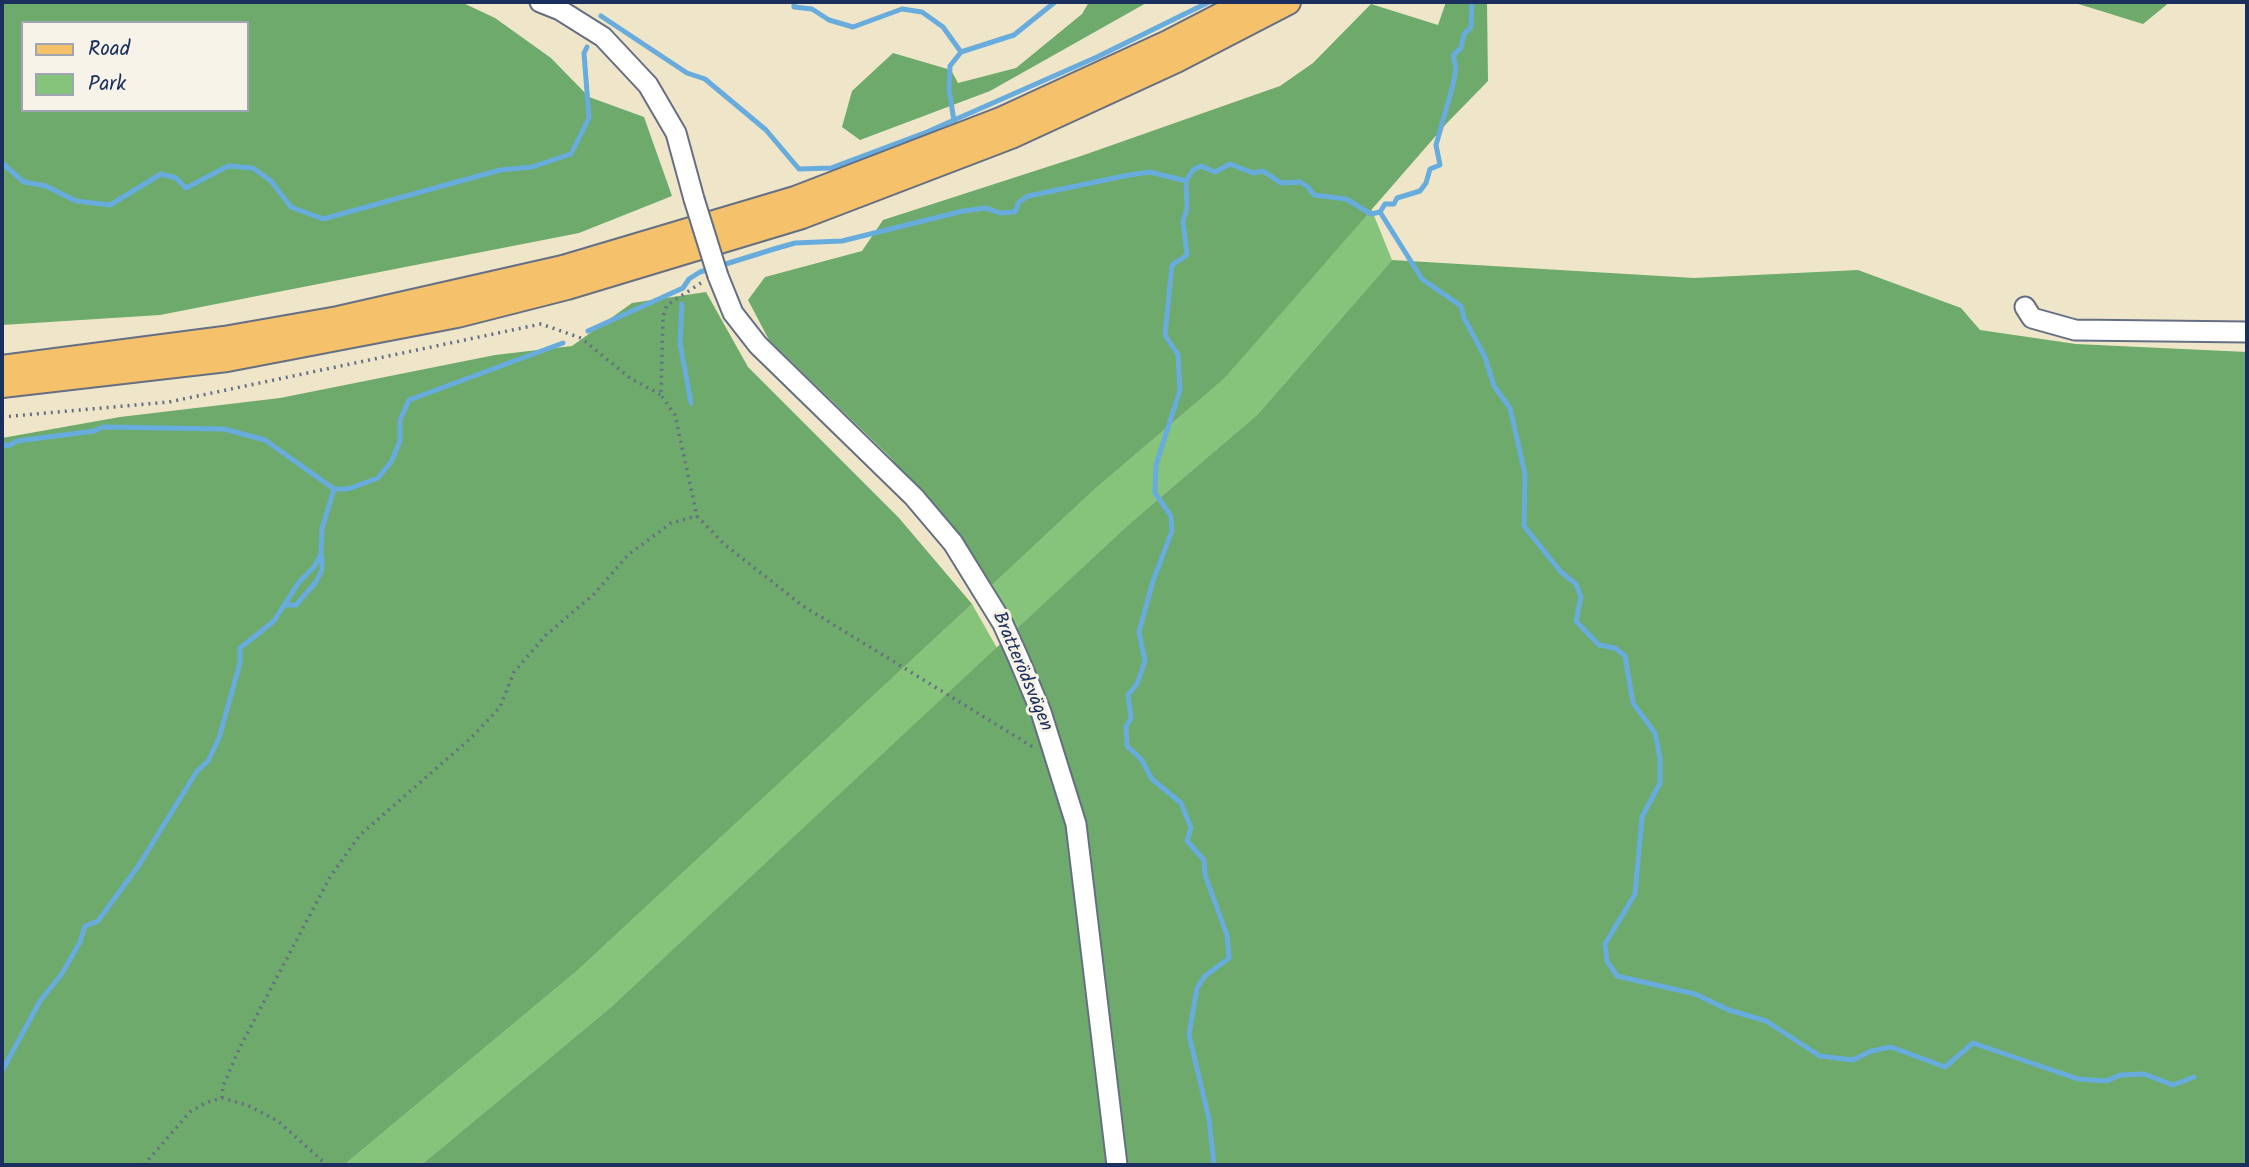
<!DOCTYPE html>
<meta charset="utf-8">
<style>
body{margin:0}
#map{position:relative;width:2249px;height:1167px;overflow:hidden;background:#efe6ca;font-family:Kalam,sans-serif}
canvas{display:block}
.frame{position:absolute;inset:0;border:4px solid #1b2f5e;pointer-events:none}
.legend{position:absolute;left:21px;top:21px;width:228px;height:91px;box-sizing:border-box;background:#f7f3e8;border:2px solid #9fa5b1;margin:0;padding:9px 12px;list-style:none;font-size:21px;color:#1b2f5e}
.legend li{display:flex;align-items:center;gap:14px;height:35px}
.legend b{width:35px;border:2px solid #9fa5b1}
</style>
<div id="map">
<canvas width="2249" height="1167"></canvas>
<div class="frame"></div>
<ul class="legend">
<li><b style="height:9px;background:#f5c16b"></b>Road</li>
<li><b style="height:19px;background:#87c47b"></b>Park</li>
</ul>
</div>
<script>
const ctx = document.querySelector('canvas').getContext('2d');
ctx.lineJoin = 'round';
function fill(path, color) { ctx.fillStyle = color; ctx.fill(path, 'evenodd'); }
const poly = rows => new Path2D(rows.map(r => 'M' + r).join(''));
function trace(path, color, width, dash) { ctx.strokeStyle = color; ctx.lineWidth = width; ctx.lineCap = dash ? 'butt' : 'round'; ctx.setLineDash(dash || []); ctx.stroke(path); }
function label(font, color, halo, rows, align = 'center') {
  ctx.font = font + ' Kalam,sans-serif'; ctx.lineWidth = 6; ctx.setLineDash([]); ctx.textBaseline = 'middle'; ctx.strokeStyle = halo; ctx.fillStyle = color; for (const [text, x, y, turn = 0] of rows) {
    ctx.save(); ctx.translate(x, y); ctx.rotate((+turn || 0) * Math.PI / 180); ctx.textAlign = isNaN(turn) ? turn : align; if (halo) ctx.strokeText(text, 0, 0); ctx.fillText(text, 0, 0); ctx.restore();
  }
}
const green = poly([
 [1371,208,1392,260,1258,414,1128,525,1017,629,991,586,1095,489,1224,379],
 [972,604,997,648,611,1007,421,1165,344,1165,578,970]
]);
const forest = poly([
 [2,2,461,2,495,18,551,58,589,97,644,117,672,196,579,233,160,315,2,325],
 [23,23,247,23,247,110,23,110],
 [1089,2,1148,2,990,91,860,140,842,127,852,91,893,53,951,70,958,83,1016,68,1082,14],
 [1446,2,1487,2,1488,81,1447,123,1224,379,1095,489,991,586,922,493,889,456,769,340,748,300,765,277,862,251,883,220,1081,156,1280,86,1313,63,1371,4,1438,25],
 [2072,2,2170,2,2143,24],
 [1392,260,1694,278,1858,270,1961,308,1980,330,2076,344,2247,352,2247,1165,421,1165,611,1007,1128,525,1258,414],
 [706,292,748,367,899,518,972,604,578,970,344,1165,2,1165,2,438,120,417,280,398,495,355,572,346,632,303]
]);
const stream = poly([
 [794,2,794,7,812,9,829,20,853,27,902,9,922,12,943,27,961,52],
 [601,16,687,73,705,79,766,130,799,169,831,168,927,132,1097,57,1209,2],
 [954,121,949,89,950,66,961,52,1014,35,1055,2],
 [2,163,24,182,46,186,76,201,110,205,161,174,176,178,186,188,228,166,253,168,271,181,291,207,323,219,500,170,532,167,571,154,589,118,584,53,587,47],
 [1186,181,1187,209,1183,221,1187,255,1172,265,1165,335,1178,355,1180,390,1156,465,1155,493,1171,516,1172,531,1153,581,1139,632,1145,661,1137,684,1128,695,1131,718,1126,727,1127,746,1141,759,1152,779,1181,803,1191,828,1187,841,1204,860,1205,875,1227,935,1229,958,1205,976,1197,988,1189,1035,1209,1119,1214,1165],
 [1380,212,1422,279,1461,306,1464,318,1485,357,1494,386,1510,408,1525,474,1524,526,1561,572,1576,584,1581,597,1576,621,1599,645,1615,648,1625,656,1633,703,1655,733,1660,758,1660,783,1642,817,1635,894,1605,944,1607,961,1617,976,1695,994,1729,1010,1766,1021,1820,1056,1853,1060,1871,1051,1891,1047,1945,1067,1973,1043,2078,1079,2107,1081,2120,1075,2144,1074,2173,1085,2194,1077],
 [682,304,680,343,691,403],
 [588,331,683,288,689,279,700,272,774,249,795,243,842,241,963,211,986,208,1000,213,1015,212,1019,202,1028,196,1129,175,1150,172,1186,181,1193,170,1201,166,1215,172,1230,164,1253,173,1263,171,1281,183,1300,182,1308,187,1314,195,1346,199,1371,214,1380,212,1385,204,1394,204,1397,198,1420,191,1426,183,1430,169,1440,165,1436,145,1453,85,1456,68,1453,55,1461,48,1464,34,1471,27,1472,2],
 [2,444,8,446,17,441,94,431,103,427,224,429,265,440,334,489],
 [286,605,296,605,316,582,322,570,322,557],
 [2,1071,40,1001,61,975,80,942,85,926,98,921,139,865,197,771,208,761,219,738,240,663,240,648,274,621,299,582,314,567,321,554,322,529,334,489,348,489,378,478,391,462,400,441,400,420,409,400,563,343]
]);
const path = poly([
 [701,283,667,305,663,316,661,395,675,415,697,516,724,544,803,606,1033,747],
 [2,417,169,402,541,324,581,338,630,378,661,395],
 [222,1098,223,1086,240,1047,330,877,360,835,471,738,500,707,514,672,546,635,594,594,628,555,671,523,697,516],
 [144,1165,190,1112,205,1103,222,1098,247,1105,278,1121,327,1165]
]);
const minor = poly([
 [540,2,560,10,603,37,648,85,676,133,694,199],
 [718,276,733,313,758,345,914,497,953,543,1003,624,1018,657,1041,712,1076,824,1117,1165],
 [2025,307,2032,318,2075,330,2247,332]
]);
const major = poly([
 [2,368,224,339,338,319,563,268,795,199,1003,119,1168,43,1247,2],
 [2,385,227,359,457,315,567,287,802,216,1011,136,1176,60,1288,2]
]);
const minorBridge = poly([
 [694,199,718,276]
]);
const streetNames = [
 ["Bratterödsvägen",1021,672,67]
];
fill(green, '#87c47b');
fill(forest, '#6daa6b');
trace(stream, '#68acdd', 5);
trace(minor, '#656f84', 23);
trace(major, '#656f84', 28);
trace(path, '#656f84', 3.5, [2, 5]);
trace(minor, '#fff', 19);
trace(major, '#f5c16b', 24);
trace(minorBridge, '#656f84', 23, []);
trace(minorBridge, '#fff', 19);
label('19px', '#1b2f5e', '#f7f3e8', streetNames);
</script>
